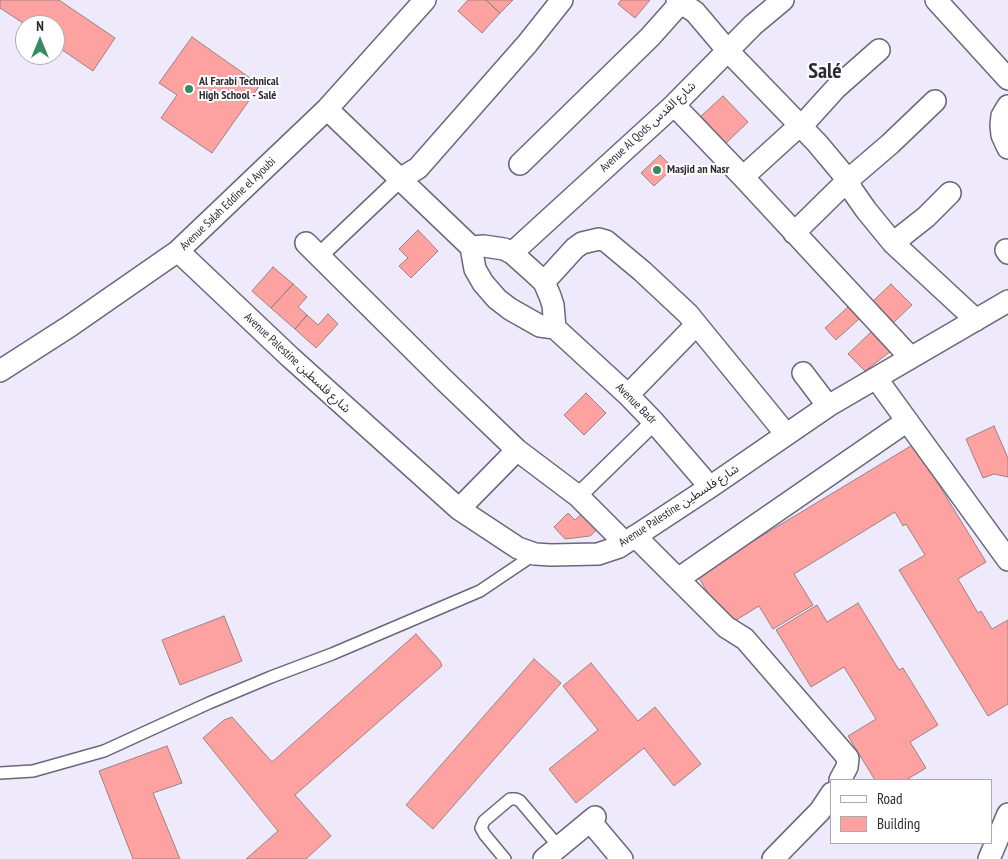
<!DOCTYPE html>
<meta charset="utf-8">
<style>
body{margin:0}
#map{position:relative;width:1008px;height:859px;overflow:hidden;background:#eeeafc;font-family:"PT Sans Narrow",sans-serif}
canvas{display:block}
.legend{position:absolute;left:830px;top:779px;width:162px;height:65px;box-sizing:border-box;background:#fff;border:1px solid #abaaad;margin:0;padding:6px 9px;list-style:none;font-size:15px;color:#2d2a33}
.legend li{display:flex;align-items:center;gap:10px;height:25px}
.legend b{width:25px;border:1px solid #abaaad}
.north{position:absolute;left:15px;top:15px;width:50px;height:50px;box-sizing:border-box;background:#fff;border:1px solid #abaaad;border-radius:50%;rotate:0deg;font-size:14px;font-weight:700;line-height:20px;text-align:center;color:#2d2a33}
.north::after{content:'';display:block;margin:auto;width:18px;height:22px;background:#358c61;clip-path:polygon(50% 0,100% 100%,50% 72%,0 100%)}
</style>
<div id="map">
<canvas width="1008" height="859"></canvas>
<ul class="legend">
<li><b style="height:6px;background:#fff"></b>Road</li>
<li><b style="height:14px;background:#fea2a1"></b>Building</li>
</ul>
<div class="north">N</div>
</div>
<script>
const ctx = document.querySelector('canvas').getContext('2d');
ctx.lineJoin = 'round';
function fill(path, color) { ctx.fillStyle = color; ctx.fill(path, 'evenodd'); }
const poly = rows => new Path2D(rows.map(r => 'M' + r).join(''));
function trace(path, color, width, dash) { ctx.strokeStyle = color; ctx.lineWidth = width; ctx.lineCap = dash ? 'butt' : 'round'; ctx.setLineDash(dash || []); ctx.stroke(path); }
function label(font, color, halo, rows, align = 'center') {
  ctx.font = font + ' "PT Sans Narrow","Noto Sans Arabic",sans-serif'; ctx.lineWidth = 4; ctx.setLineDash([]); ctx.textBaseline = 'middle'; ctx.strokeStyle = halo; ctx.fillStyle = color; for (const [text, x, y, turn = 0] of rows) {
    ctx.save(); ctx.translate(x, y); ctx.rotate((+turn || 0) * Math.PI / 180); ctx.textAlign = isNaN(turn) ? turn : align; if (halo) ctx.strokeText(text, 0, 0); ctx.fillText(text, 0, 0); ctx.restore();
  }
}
const building = poly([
 [0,0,59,0,115,38,93,71,55,45,55,25,26,25,0,8,0,0],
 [468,0,486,0,500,13,482,33,458,11,468,0],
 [486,0,513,0,500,13,486,0],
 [621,0,650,0,635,18,618,4,621,0],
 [192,37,260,85,212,153,161,118,177,95,159,83,192,37],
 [723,96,748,122,725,144,700,117,723,96],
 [660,155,673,168,654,186,641,173,660,155],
 [418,230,438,251,411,278,399,266,408,258,399,249,418,230],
 [273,267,293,284,271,308,252,291,273,267],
 [293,284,307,297,298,307,307,315,295,329,271,308,293,284],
 [891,284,912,305,893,323,872,302,891,284],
 [848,307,859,319,836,340,825,328,848,307],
 [328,314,338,324,316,348,295,329,307,315,318,325,328,314],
 [872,331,891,351,865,371,848,354,872,331],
 [586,393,606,413,584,435,564,415,586,393],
 [994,426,1008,458,1008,477,994,474,983,478,966,439,994,426],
 [914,444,986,562,958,579,978,613,981,611,992,629,1008,620,1008,704,988,716,899,570,925,555,906,524,903,526,895,512,794,574,813,605,773,629,759,606,728,625,697,575,914,444],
 [585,511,600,527,590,536,565,539,554,527,568,513,575,520,585,511],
 [858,603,899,670,903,668,938,725,910,742,926,768,906,780,875,780,848,736,876,719,844,667,811,687,776,630,817,605,827,622,858,603],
 [224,616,242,661,180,685,162,640,224,616],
 [416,634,440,661,442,666,295,795,331,836,306,859,246,859,278,831,203,738,224,720,232,717,272,762,416,634],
 [534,659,561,683,433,829,406,805,534,659],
 [591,663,638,721,655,707,701,764,674,786,644,748,576,803,549,769,598,730,563,686,591,663],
 [167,746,182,783,153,793,180,859,133,859,99,771,167,746]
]);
const service = poly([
 [0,773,33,771,104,751,209,703,271,677,332,654,480,591,535,554],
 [505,859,485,835,481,828,484,821,510,799,516,799,520,801,559,847]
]);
const pedestrian = poly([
 [320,255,400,179],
 [578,496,654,422]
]);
const minor = poly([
 [677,0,695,12,728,51,817,143,848,180,852,190,866,210,893,243,976,320],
 [936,0,1008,79],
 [674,105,743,177,910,357],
 [1008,106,1002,116,1001,125,1002,135,1008,148],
 [327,109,471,247,475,269,483,283,497,299,510,309,540,326,555,328,628,395,654,422,710,487],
 [520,164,650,37,683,0],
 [743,177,799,126,807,120,836,88,879,50],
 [400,179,418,168,527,44,562,0],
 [794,233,848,180,890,144,935,101],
 [306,243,444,380,517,450,578,496,625,543],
 [893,243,926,217,950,193],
 [471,247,484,246,504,249,512,253,531,270,544,282,550,296,553,305,555,328],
 [1006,250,1008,253],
 [178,251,290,357,459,509,518,548,535,554,551,555,598,554,619,547,710,487,828,406,1008,301],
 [512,253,674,105,753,25,783,0],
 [544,282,575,248,582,243,599,239,606,241,642,271,688,314,786,434],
 [0,371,70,326,178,251,327,109,425,0],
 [803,373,828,406],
 [876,378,1008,560],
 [628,395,696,325],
 [459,509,517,450],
 [635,536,726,627,745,639,848,758,847,767,840,780],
 [678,579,907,421],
 [590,821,622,859],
 [544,859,595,817],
 [773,859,820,811,832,793],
 [989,859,1008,814]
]);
const markers = [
 [189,89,5,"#358c61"],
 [657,170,5,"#358c61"]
];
const poiNames = [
 ["Al Farabi Technical",199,82],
 ["High School - Salé",199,96],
 ["Masjid an Nasr",667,170]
];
const streetNames = [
 ["Avenue Al Qods شارع القدس",648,127,-43],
 ["Avenue Salah Eddine el Ayoubi",228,204,-44],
 ["Avenue Palestine شارع فلسطين",297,363,43],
 ["Avenue Badr",636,404,45],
 ["Avenue Palestine شارع فلسطين",679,506,-33]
];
const townNames = [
 ["Salé",825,72]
];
fill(building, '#fea2a1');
trace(building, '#9b8281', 1);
trace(service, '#6b677a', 14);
trace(pedestrian, '#6b677a', 19);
trace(minor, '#6b677a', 24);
trace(service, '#fff', 11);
trace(pedestrian, '#fff', 16);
trace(minor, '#fff', 21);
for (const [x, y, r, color] of markers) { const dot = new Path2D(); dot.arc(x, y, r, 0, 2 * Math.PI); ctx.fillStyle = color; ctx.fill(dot); trace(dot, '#fff', 2); }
label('bold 12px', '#2d2a33', '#fff', poiNames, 'left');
label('12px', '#2d2a33', '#fff', streetNames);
label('bold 22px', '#2d2a33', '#fff', townNames);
</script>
